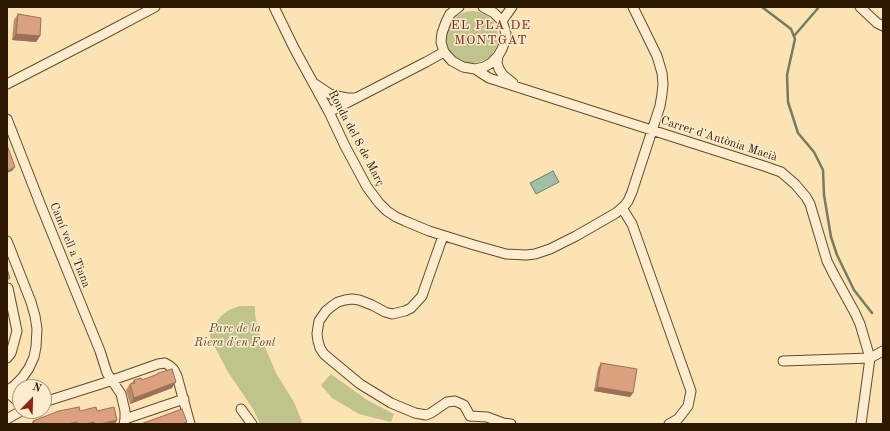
<!DOCTYPE html>
<meta charset="utf-8">
<style>
body{margin:0}
#map{position:relative;width:890px;height:431px;overflow:hidden;background:#fce3b3;font-family:"Old Standard TT",serif}
canvas{display:block}
.frame{position:absolute;inset:0;border:8px solid #2f1802;pointer-events:none}
.north{position:absolute;left:12px;top:379px;width:40px;height:40px;box-sizing:border-box;background:#fdedce;border:1px solid #ab987c;border-radius:50%;rotate:23deg;font-size:11px;font-weight:700;line-height:16px;text-align:center;color:#2f1802}
.north::after{content:'';display:block;margin:auto;width:14px;height:18px;background:#8f2418;clip-path:polygon(50% 0,100% 100%,50% 72%,0 100%)}
</style>
<div id="map">
<canvas width="890" height="431"></canvas>
<div class="frame"></div>
<div class="north">N</div>
</div>
<script>
const ctx = document.querySelector('canvas').getContext('2d');
ctx.lineJoin = 'round';
function fill(path, color) { ctx.fillStyle = color; ctx.fill(path, 'evenodd'); }
const poly = rows => new Path2D(rows.map(r => 'M' + r).join(''));
function trace(path, color, width, dash) { ctx.strokeStyle = color; ctx.lineWidth = width; ctx.lineCap = dash ? 'butt' : 'round'; ctx.setLineDash(dash || []); ctx.stroke(path); }
function label(font, color, halo, rows, align = 'center') {
  ctx.font = font + ' "Old Standard TT",serif'; ctx.lineWidth = 3; ctx.setLineDash([]); ctx.textBaseline = 'middle'; ctx.strokeStyle = halo; ctx.fillStyle = color; for (const [text, x, y, turn = 0] of rows) {
    ctx.save(); ctx.translate(x, y); ctx.rotate((+turn || 0) * Math.PI / 180); ctx.textAlign = isNaN(turn) ? turn : align; if (halo) ctx.strokeText(text, 0, 0); ctx.fillText(text, 0, 0); ctx.restore();
  }
}
const green = poly([
 '446 37a26 26 0 1 1 52 0a26 26 0 1 1-52 0Z',
 [240,306,255,306,255,314,258,330,276,373,294,402,303,424,260,424,253,409,228,372,211,340,209,332,221,316,229,310],
 [331,374,367,400,394,414,391,422,359,414,332,398,321,385]
]);
const water = poly([
 [553,171,559,182,536,194,530,183,553,171]
]);
const stream = poly([
 [762,7,791,29,795,39,787,75,788,102,798,133,814,152,823,170,824,195,831,237,837,255,854,290,872,313],
 [794,36,819,7]
]);
const minor = poly([
 [274,7,294,48,329,112,345,146,367,187,379,203,387,211,396,217,405,221,429,231,474,245,506,254,526,255,535,254,550,249,576,236,616,213,625,205,628,201,632,192,660,106,662,94,663,84,662,73,657,56,633,7],
 [459,7,450,14,446,22,442,33,441,42,444,52,452,61,463,67,475,69,484,67,491,63,498,56,502,49,505,41,506,34,504,27,502,21,494,13,483,7],
 [860,7,877,23,883,26],
 [502,21,512,7],
 [498,56,497,63,499,69,503,75,513,83],
 [475,69,489,78,764,166,781,172,795,184,806,197,810,204,827,261,833,273,855,313,860,324,870,358,861,424],
 [7,84,104,34,155,7],
 [315,84,330,94,337,96,347,98,355,98],
 [329,112,426,62,444,52],
 [7,119,41,206,100,351,107,373,121,394,125,411,125,419,124,424],
 [622,208,632,224,691,391,688,406,678,419,669,424],
 [443,236,424,290,422,296,411,308,405,311,392,314,385,312,372,305,359,300,352,299,345,300,338,302,332,306,326,311,319,321,318,327,317,334,318,341,320,348,324,354,331,360,360,384,391,403,415,413,426,415,431,413,447,402,455,401,464,405,470,416],
 [7,241,31,302,35,316,37,329,36,347,34,357,29,368,22,378,15,385,7,391],
 [7,358,11,353,17,331,8,288],
 [783,361,870,358,883,351],
 [7,392,20,403],
 [44,402,104,383,158,364,165,363,170,366,174,370,177,376,190,424],
 [241,409,252,424],
 [470,416,487,417,503,423,511,424],
 [7,419,21,411],
 [125,419,184,399]
]);
const wall = poly([
 [18,14,40,36,36,42,12,40,14,20],
 [601,363,633,393,630,397,594,391,598,368],
 [158,373,172,388,130,404,126,390,130,384,131,384,134,380,142,380,157,374],
 [80,411,117,420,115,424,31,424,33,421]
]);
const shadedWall = poly([
 [16,34,40,36,36,42,12,40],
 [15,167,12,171,7,173,7,171],
 [176,382,172,388,130,404,134,398],
 [597,387,633,393,630,397,594,391],
 [117,420,115,424,100,424],
 [77,422,75,424,67,424],
 [94,422,93,424,85,424]
]);
const building = poly([
 [18,14,41,18,40,36,16,34,18,14],
 [7,145,15,167,7,171,7,145],
 [7,269,10,278,7,280,7,269],
 [601,363,637,369,633,393,597,387,601,363],
 [172,369,176,382,134,398,130,384,135,383,134,380,141,378,142,380,158,374,158,373,172,369],
 [79,407,80,411,96,407,97,411,114,407,117,420,100,424,95,424,94,422,85,424,77,424,77,422,67,424,34,424,33,421,59,411,79,407],
 [182,409,187,422,182,424,141,424,182,409]
]);
const streetNames = [
 ["Ronda del 8 de Març",356,138,62],
 ["Carrer d'Antònia Macià",719,139,18],
 ["Camí vell a Tiana",70,245,68]
];
const parkNames = [
 ["Parc de la",235,329],
 ["Riera d'en Font",235,343]
];
const neighbourhoodNames = [
 ["EL PLA DE",491,26],
 ["MONTGAT",491,41]
];
fill(green, '#c0c38c');
fill(water, '#a1bfa6');
trace(water, '#737c64', 1);
trace(stream, '#737c64', 2.5);
trace(minor, '#624b2e', 11);
trace(minor, '#fdedce', 9);
fill(wall, '#bc8a6c');
fill(shadedWall, '#997058');
fill(building, '#dba07d');
trace(building, '#997058', 1);
label('12px', '#2f1802', '#fdedce', streetNames);
label('italic 12px', '#5a4b2b', '#fdedce', parkNames);
ctx.letterSpacing = '1px';
label('13px', '#7a1f14', '#fdedce', neighbourhoodNames);
ctx.letterSpacing = '0px';
</script>
